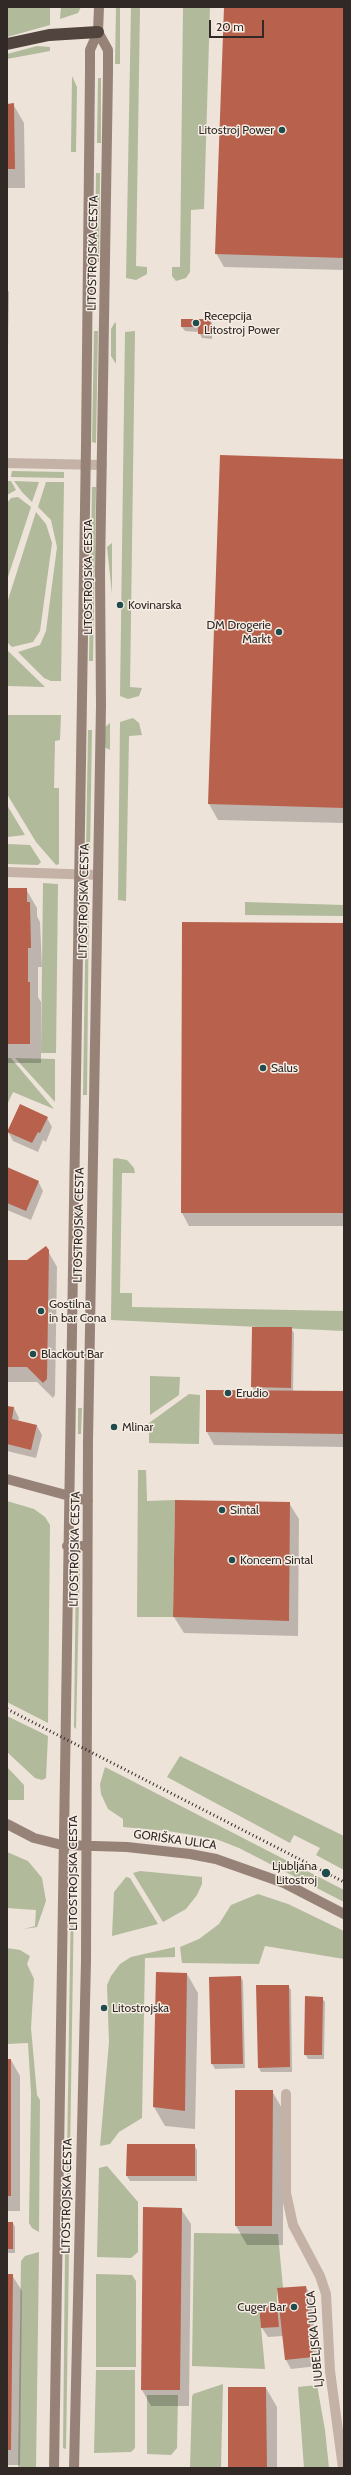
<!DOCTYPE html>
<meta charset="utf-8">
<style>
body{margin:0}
#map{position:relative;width:351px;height:2475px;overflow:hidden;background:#ede3d9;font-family:Cabin,sans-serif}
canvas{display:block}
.frame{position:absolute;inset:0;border:8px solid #312926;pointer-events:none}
.scale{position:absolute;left:209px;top:20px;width:55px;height:18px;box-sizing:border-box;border:2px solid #312926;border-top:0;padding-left:5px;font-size:12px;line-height:14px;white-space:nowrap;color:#312926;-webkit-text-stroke:3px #f6ede4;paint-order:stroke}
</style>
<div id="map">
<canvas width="351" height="2475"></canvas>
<div class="frame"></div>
<div class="scale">20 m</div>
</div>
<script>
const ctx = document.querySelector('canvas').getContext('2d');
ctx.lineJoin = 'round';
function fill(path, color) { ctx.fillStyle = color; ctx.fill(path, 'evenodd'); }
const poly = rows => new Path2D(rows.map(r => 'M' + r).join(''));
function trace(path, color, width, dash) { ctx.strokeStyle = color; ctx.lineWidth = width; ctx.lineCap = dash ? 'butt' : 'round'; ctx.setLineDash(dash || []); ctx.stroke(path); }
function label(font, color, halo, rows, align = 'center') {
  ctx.font = font + ' Cabin,sans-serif'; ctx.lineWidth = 3; ctx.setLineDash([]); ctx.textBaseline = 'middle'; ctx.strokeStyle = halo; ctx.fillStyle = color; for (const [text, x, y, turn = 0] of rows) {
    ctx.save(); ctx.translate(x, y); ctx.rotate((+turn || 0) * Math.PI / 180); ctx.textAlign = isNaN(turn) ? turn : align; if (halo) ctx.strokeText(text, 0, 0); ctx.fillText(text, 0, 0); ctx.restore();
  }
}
const green = poly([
 [7,7,50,7,50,25,7,37],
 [61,7,81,7,78,13,60,19],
 [116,7,120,7,120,64,115,64],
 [131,7,140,7,136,266,147,267,147,274,136,280,126,278],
 [183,7,210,7,204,209,191,210,190,272,186,278,176,281,172,276,172,267,180,267],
 [37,46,50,47,50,51,7,59,7,54],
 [72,76,77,87,76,152,71,152],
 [98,78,101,78,101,143,97,143],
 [96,173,100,173,99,262,95,262],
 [115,322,116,324,116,364,111,356,111,329],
 [94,331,98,331,96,443,92,442],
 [135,331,130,687,142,688,139,696,128,699,120,696,125,332],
 [12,471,64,472,64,478,11,477],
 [7,481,11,481,16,490,7,495],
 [14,481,39,482,32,502,22,492],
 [46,482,64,482,61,681,51,681,44,678,18,652,40,645,46,631,57,547,51,520,38,507],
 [92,487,96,487,93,661,89,661],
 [18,497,31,507,7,580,7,503,11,498],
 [36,512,46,524,52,543,40,631,33,642,12,647,7,642,7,603],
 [112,543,112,594,107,547],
 [7,650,45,687,7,686],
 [7,715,61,715,60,740,55,741,54,788,59,788,59,864,56,865,36,842,7,794],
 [133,718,139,723,142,735,129,736,126,901,118,900,120,722],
 [110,723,110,750,104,747,105,727],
 [88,730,92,730,90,852,86,852],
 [7,805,25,835,7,837],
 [7,844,30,845,41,862,38,865,7,864],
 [43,883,58,884,56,1053,41,1053],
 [89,896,87,1095,83,1095,86,897],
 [245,902,344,905,344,916,245,915],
 [7,1058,11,1058,54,1109,13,1092,7,1105],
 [15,1058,55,1059,55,1102],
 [116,1158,127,1160,134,1168,135,1173,122,1173,120,1293,132,1293,132,1307,344,1311,344,1331,111,1320,113,1159],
 [150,1376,180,1377,179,1395,150,1415],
 [189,1394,200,1395,199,1444,149,1443,149,1423],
 [78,1408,82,1408,81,1434,78,1434],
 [138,1470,146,1470,147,1501,175,1500,173,1617,137,1617],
 [7,1501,34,1509,45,1517,50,1525,48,1723,7,1702],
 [76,1560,80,1560,76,1729,74,1727],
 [7,1716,48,1736,46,1778,42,1780,35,1778,7,1752],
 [180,1756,344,1836,344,1870,316,1855,320,1848,294,1835,290,1843,167,1777],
 [7,1767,24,1785,24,1800,7,1800],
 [105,1767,344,1890,344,1902,239,1848,216,1839,168,1831,123,1827,123,1819,108,1809,101,1794,100,1784],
 [7,1852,28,1861,42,1878,46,1901,37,1927,24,1929,35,1926,36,1910,7,1908],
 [140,1871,202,1877,202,1884,197,1895,186,1909,163,1922,133,1873],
 [126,1877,130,1878,158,1924,112,1936,114,1892],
 [258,1894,288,1904,344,1931,344,1959,265,1946,259,1964,182,1963,180,1947,199,1939,219,1924,231,1905],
 [71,1896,74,1897,69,2221,66,2221],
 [175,1947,175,1957,145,1958,142,2118,119,2132,110,2144,100,2146,109,2042,107,1985,111,1976,120,1964,131,1957],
 [7,1948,20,1950,30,1956,27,1964,34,1979,31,2028,37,2095,40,2100,39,2232,32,2228,29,2223,31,2093,28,2043,7,2044],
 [107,2166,138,2202,138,2252,131,2258,97,2257,99,2168],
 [194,2233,278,2234,283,2288,277,2288,277,2305,259,2306,265,2369,192,2366],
 [65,2251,69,2251,66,2449,63,2448],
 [39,2252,36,2468,18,2468,21,2261,25,2256],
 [96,2274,132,2275,136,2281,136,2367,96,2367],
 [96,2370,135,2370,135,2448,131,2452,94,2453],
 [223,2384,221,2468,190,2468,192,2397,193,2394],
 [317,2385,325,2430,329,2468,304,2468,298,2387],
 [147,2395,178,2395,177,2448,171,2455,147,2454]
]);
const shadow = poly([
 [225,7,344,7,344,270,224,267,216,253],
 [13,104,24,123,25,188,7,188,7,105],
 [7,289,9,292,8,348,7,348],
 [210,320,213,325,212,339,202,338,199,332,185,331,182,327],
 [344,460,344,823,218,820,209,804],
 [7,889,26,889,37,908,37,916,40,922,42,967,38,967,38,997,41,1002,41,1063,7,1063],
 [344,924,344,1226,189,1226,182,1213],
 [47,1118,52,1127,46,1142,43,1140,38,1152,13,1141,8,1132],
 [7,1168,38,1181,43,1191,31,1220,7,1210],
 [48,1251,57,1267,55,1395,53,1398,37,1382,7,1382,7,1261,28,1261],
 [291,1328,294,1333,293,1392,344,1392,344,1447,214,1445,207,1432,207,1391,255,1391,252,1387],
 [7,1407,14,1408,19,1418,18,1421,37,1426,42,1435,36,1458,7,1451],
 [176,1501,289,1503,299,1519,298,1636,184,1633,174,1617],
 [187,1974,198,1993,195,2129,165,2126,154,2107],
 [241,1977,243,1981,245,2068,215,2069,212,2064,210,1978],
 [288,1986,291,1990,292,2072,261,2072,259,2068],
 [322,1998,325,2002,324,2059,308,2059,305,2054],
 [7,2060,11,2060,20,2076,20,2211,7,2211],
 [236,2091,272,2091,283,2110,283,2245,247,2245,236,2226],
 [194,2145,197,2150,197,2181,130,2181,127,2176],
 [181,2209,191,2224,189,2406,151,2406,142,2390],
 [7,2223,13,2223,15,2227,15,2253,7,2253],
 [7,2275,12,2275,22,2291,20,2465,7,2465],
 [306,2287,311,2296,318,2366,291,2369,286,2360,283,2336,268,2337,262,2328,276,2306,281,2314],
 [266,2388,277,2407,277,2468,229,2468]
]);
const building = poly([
 [224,7,344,7,344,258,215,254],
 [14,103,15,169,7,169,7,104],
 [181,319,211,319,210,334,198,334,198,327,181,327],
 [220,455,344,459,344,808,208,804],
 [7,888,27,888,27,902,30,902,31,948,28,948,28,982,30,982,30,1044,7,1044],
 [182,922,344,923,344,1213,181,1213],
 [20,1104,48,1117,40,1133,38,1132,32,1143,7,1132],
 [7,1167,39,1181,26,1211,7,1203],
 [46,1246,49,1250,47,1379,43,1383,27,1367,7,1367,7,1260,27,1260],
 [252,1327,292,1327,291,1388,251,1387],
 [206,1390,344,1391,344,1434,206,1432],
 [7,1406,14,1407,12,1419,37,1425,31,1450,7,1444],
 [175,1500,290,1502,289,1621,173,1617],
 [156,1972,187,1973,185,2111,153,2107],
 [241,1976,243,2064,211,2064,209,1977],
 [256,1985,289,1985,290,2067,258,2068],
 [305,1996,323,1997,322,2055,304,2055],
 [7,2059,11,2059,11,2196,7,2196],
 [235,2090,273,2090,272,2226,235,2226],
 [127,2144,195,2144,195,2176,126,2176],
 [143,2207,182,2208,180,2390,141,2390],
 [7,2222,13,2222,13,2249,7,2249],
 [7,2274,13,2274,11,2450,7,2450],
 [306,2286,313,2357,285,2360,277,2288],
 [277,2305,279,2327,261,2328,259,2306],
 [228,2387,266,2387,267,2468,228,2468]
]);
const street = poly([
 [7,463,102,465],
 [7,872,98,875],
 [286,2094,286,2193,293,2225,320,2276,326,2294,330,2371,343,2468]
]);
const secondary = poly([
 [7,1479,88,1501],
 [67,1546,87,1546],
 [7,1824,34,1838,62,1845,127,1847,190,1854,216,1859,284,1883,344,1914],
 [54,2468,86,445,90,72,90,50,98,32,99,7],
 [74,2468,86,1961,88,1441,101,706,100,571,108,72,108,50,98,32]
]);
const highway = poly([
 [7,44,49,35,98,32]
]);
const rail = poly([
 [7,1709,344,1882]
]);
const markers = [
 [282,130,4,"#214c4d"],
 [196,323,4,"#214c4d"],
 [120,605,4,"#214c4d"],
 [279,632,4,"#214c4d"],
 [263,1068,4,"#214c4d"],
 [41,1311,4,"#214c4d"],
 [33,1354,4,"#214c4d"],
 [228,1393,4,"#214c4d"],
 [114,1427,4,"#214c4d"],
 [222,1510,4,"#214c4d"],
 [232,1560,4,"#214c4d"],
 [326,1873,5,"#214c4d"],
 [104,2008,4,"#214c4d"],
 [294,2307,4,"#214c4d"]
];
const poiNames = [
 ["Litostroj Power",274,130,"right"],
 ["Recepcija",204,316],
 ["Litostroj Power",204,330],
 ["Kovinarska",128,605],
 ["DM Drogerie",271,625,"right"],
 ["Markt",271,639,"right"],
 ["Salus",271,1068],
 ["Gostilna",49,1304],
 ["in bar Cona",49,1318],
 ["Blackout Bar",41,1354],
 ["Erudio",236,1393],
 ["Mlinar",122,1427],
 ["Sintal",230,1510],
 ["Koncern Sintal",240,1560],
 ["Ljubljana",317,1866,"right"],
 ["Litostroj",317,1880,"right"],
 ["Litostrojska",112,2008],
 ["Cuger Bar",286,2307,"right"]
];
const streetNames = [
 ["LITOSTROJSKA CESTA",93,253,-89],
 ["LITOSTROJSKA CESTA",88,577,-90],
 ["LITOSTROJSKA CESTA",84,901,-89],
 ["LITOSTROJSKA CESTA",79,1225,-89],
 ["LITOSTROJSKA CESTA",75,1549,-89],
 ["GORIŠKA ULICA",175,1840,8],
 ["LITOSTROJSKA CESTA",73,1873,-90],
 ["LITOSTROJSKA CESTA",67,2196,-89],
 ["LJUBELJSKA ULICA",315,2339,-95]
];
fill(green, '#b1ba9b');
fill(shadow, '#0003');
fill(building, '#b8614c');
trace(street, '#c4b2a6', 10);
trace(secondary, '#978278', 10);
trace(highway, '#51433e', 12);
trace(rail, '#312926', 3, [1, 3]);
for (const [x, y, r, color] of markers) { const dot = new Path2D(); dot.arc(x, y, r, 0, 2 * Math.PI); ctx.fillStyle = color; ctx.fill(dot); trace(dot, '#f6ede4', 1.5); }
label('12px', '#312926', '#f6ede4', poiNames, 'left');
label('12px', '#312926', '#f6ede4', streetNames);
</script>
